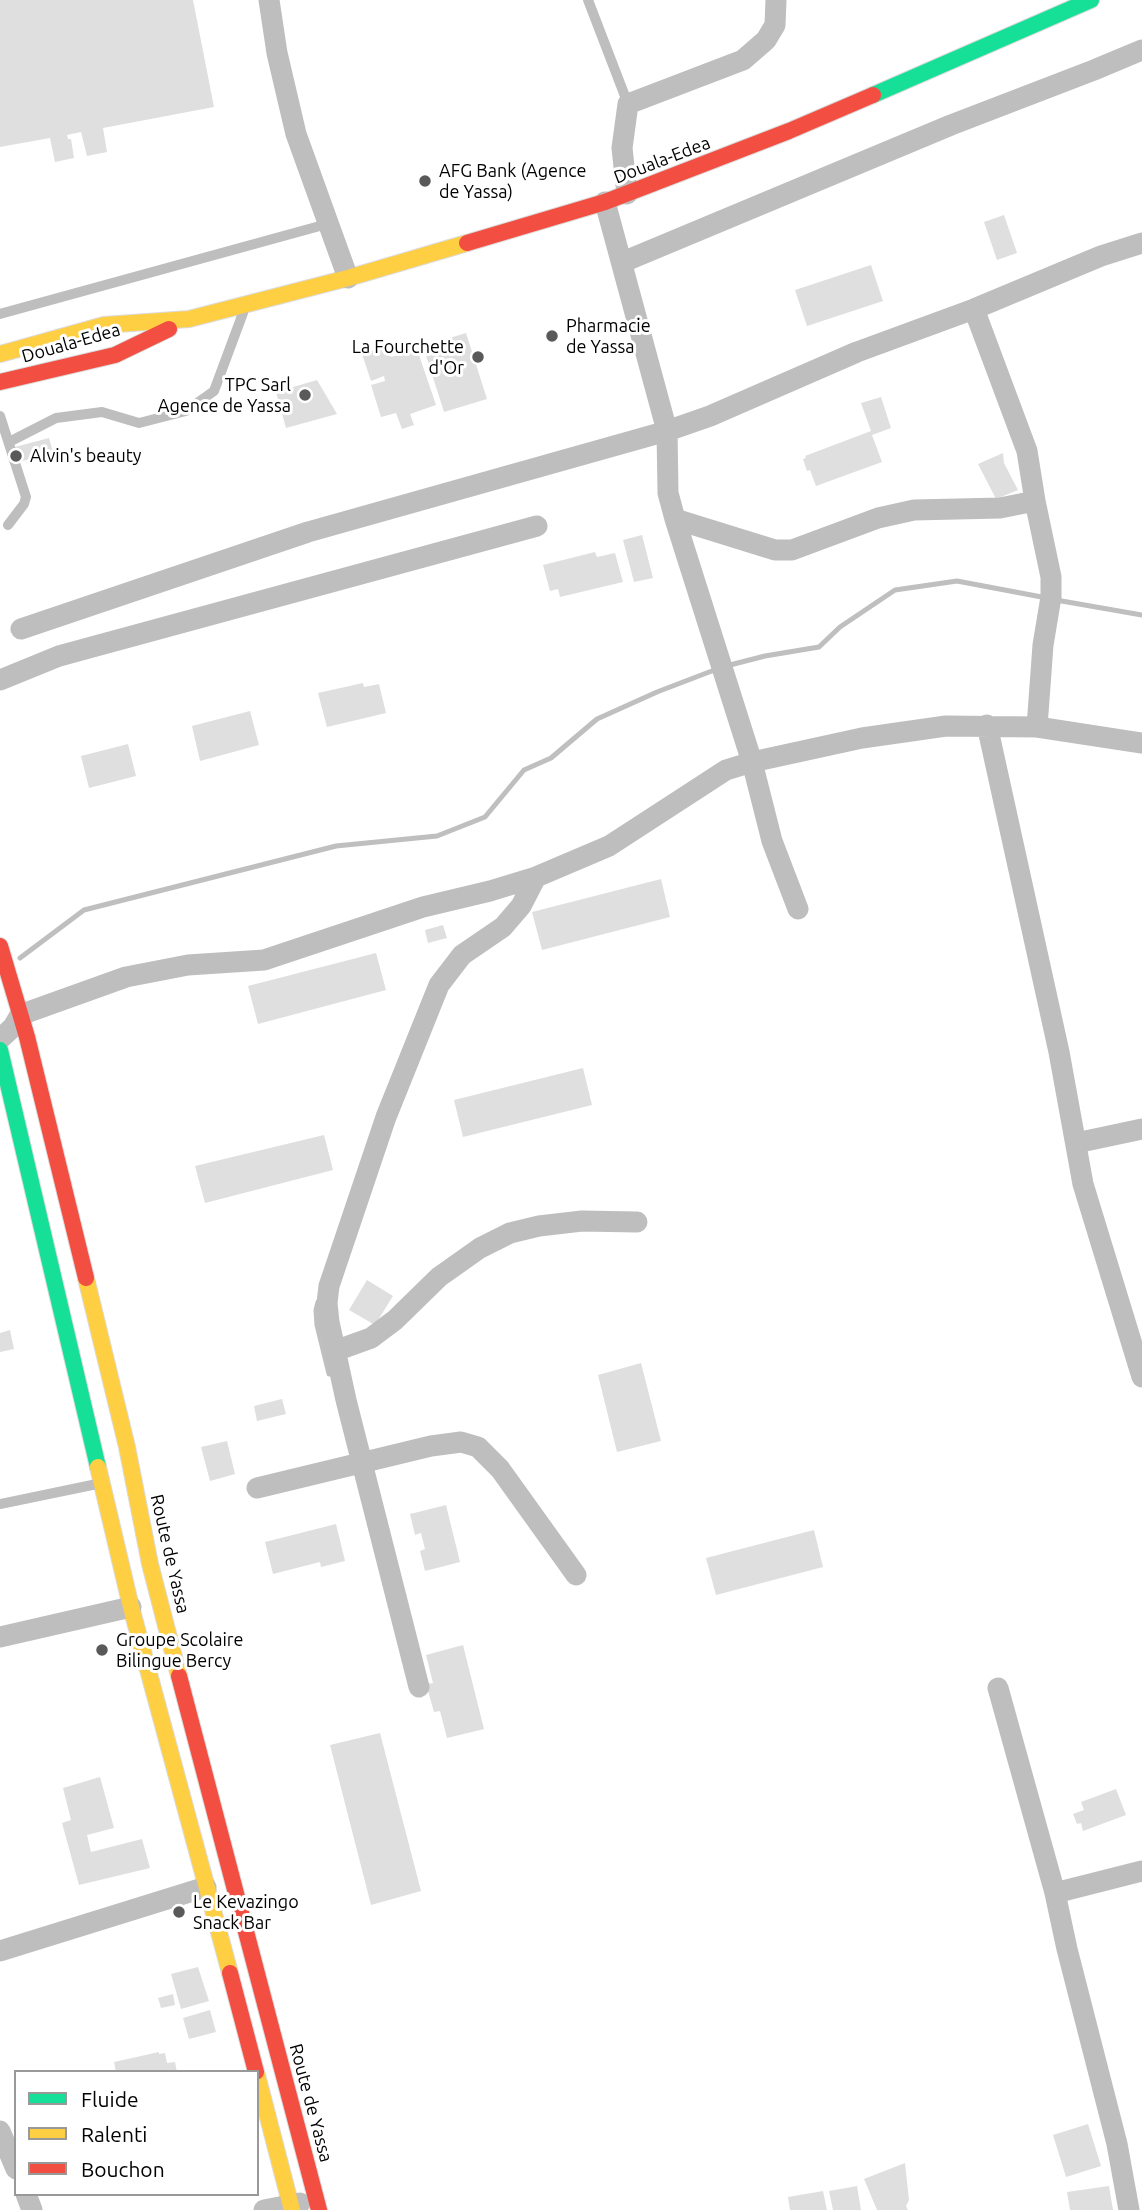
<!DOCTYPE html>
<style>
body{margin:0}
#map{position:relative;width:1142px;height:2210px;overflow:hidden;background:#fff;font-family:Ubuntu,sans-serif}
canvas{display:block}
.legend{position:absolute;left:14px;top:2070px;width:245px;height:126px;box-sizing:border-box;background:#fff;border:2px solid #999;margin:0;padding:9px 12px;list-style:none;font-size:21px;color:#000}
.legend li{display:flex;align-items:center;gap:14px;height:35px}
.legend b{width:35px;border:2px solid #999}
</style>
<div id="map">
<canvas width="1142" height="2210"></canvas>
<ul class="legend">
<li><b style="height:9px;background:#16e098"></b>Fluide</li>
<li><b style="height:9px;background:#ffcf43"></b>Ralenti</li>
<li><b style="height:9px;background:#f24e42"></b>Bouchon</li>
</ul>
</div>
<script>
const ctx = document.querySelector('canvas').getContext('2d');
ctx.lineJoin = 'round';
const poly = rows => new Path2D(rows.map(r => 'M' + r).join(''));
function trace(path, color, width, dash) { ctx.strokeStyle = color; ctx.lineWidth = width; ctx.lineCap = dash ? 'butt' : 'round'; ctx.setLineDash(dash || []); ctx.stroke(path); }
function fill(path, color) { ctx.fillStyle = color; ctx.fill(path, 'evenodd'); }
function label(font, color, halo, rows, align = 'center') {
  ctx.font = font + ' Ubuntu,sans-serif'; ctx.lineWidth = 6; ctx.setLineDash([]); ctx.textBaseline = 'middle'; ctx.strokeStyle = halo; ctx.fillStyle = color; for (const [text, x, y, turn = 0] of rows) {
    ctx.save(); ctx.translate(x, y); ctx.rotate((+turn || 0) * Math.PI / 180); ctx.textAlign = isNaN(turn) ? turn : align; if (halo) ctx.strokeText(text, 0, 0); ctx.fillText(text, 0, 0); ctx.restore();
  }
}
const stream = poly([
 [1056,600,1142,615],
 [726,666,765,656,819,647,840,627,895,590,957,581,1047,598],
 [20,958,84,910,336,846,437,836,485,817,524,770,551,758,597,719,657,692,717,669],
 [318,1302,316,1310,317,1325,329,1374]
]);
const building = poly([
 [0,0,193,0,214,107,103,128,107,152,87,156,81,132,67,135,68,139,71,139,74,158,55,162,50,138,0,147],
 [1004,215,1017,253,997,260,984,222],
 [871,265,883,301,807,326,795,290],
 [466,333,487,399,444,412,423,346],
 [387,346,391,357,417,349,436,405,410,414,414,425,402,429,396,413,381,417,371,385,385,381,384,376,371,381,362,354],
 [317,380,337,414,286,428,276,392],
 [881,397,891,428,872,435,882,462,816,486,810,470,807,471,803,459,806,458,805,456,871,431,861,403],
 [49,438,53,452,16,463,11,448],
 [1003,453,1004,463,1018,490,996,499,978,464],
 [642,535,653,578,634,582,623,540],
 [595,552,597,557,615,553,623,582,560,597,558,589,550,591,543,565],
 [363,683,364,687,379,684,386,713,327,727,318,693],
 [250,711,259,745,200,761,192,726],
 [128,744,136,776,89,788,81,756],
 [661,879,670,917,542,950,532,912],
 [443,925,447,938,428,943,425,930],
 [376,953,386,990,258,1024,248,986],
 [583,1068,592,1105,463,1137,454,1100],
 [324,1135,333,1170,205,1203,195,1166],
 [367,1280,393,1296,375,1325,349,1310],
 [10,1330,14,1349,0,1352,0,1333],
 [641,1363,661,1441,617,1452,598,1375],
 [282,1399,286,1414,257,1421,254,1406],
 [227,1441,235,1474,210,1481,201,1447],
 [446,1505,460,1562,425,1571,420,1551,425,1549,421,1533,415,1535,410,1514],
 [336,1524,345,1561,321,1567,320,1562,273,1574,265,1542],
 [814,1530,823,1567,716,1595,706,1558],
 [463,1645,484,1729,447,1738,440,1711,434,1712,426,1684,433,1683,426,1655],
 [380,1733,421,1891,371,1905,330,1745],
 [100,1777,114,1828,87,1835,91,1852,142,1839,150,1868,79,1885,62,1823,71,1820,63,1788],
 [1116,1789,1126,1815,1083,1831,1081,1823,1077,1824,1073,1814,1084,1810,1081,1802],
 [198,1967,209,2001,181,2009,171,1974],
 [173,1994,175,2005,161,2008,158,1998],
 [210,2010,216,2032,189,2039,183,2018],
 [159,2052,159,2054,165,2053,167,2063,175,2062,177,2072,116,2072,114,2062],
 [1088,2124,1101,2166,1066,2177,1053,2135],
 [905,2163,909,2200,906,2206,908,2210,877,2210,864,2179],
 [857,2186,861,2210,833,2210,829,2191],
 [1109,2186,1113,2210,1070,2210,1067,2192],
 [823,2191,827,2210,790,2210,788,2197]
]);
const lane = poly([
 [588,0,628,104],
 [0,314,327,224],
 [0,416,26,497,24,504,8,525],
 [9,442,56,418,102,412,139,423,186,411,214,391,243,313],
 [0,1504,97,1484]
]);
const street = poly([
 [269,0,277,53,296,134,348,278],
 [627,194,622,148,628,104,743,60,766,40,775,25,776,0],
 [605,202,667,431,668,493,675,519,752,762,772,841,798,909],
 [623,262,951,125,1094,70,1142,50],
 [974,309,1027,451,1035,501,1051,577,1051,597,1043,645,1037,727],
 [675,519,775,550,792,550,878,518,914,510,1000,508,1035,501],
 [21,629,308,532,667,431,710,416,857,352,974,309,1101,256,1142,243],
 [0,680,59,656,537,526],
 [987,725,1059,1052,1083,1184,1142,1377],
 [0,1039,13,1027,20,1015,126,977,188,965,264,960,423,907,490,891,536,877,609,846,726,770,752,762,862,738,946,726,1037,727,1142,743],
 [1076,1143,1142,1129],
 [335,1351,371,1338,395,1320,439,1277,480,1248,510,1233,539,1226,582,1221,637,1222],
 [257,1488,431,1446,461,1442,478,1447,500,1469,576,1575],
 [0,1637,131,1607],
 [419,1687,346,1400,329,1322,327,1303,329,1286,386,1117,439,985,462,955,503,927,521,906,536,877],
 [998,1688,1055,1893,1067,1949,1117,2144,1129,2210],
 [1055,1893,1142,1871],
 [0,1951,206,1887],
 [0,2131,16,2169],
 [26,2194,32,2210],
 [264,2210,300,2203]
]);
const fast = poly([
 [873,95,1091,0],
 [0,1050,98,1467]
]);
const slow = poly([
 [0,354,104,325,189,319,348,278,467,243],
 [86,1278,127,1447,150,1564,179,1676],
 [98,1467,131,1607,230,1973],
 [257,2075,292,2210]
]);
const jam = poly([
 [467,243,605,202,789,131,873,95],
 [0,382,115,355,169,329],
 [0,946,27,1037,86,1278],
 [179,1676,319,2210],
 [230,1973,256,2072]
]);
const markers = [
 [425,181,7,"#595959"],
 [552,336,7,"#595959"],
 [478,357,7,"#595959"],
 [305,395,7,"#595959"],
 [16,456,7,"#595959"],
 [102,1650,7,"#595959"],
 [179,1912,7,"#595959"]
];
const streetNames = [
 ["Douala-Edea",662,160,-21],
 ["Douala-Edea",71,343,-16],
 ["Route de Yassa",170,1554,77],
 ["Route de Yassa",311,2103,75]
];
const poiNames = [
 ["AFG Bank (Agence",439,171],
 ["de Yassa)",439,192],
 ["Pharmacie",566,326],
 ["de Yassa",566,347],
 ["La Fourchette",464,347,"right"],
 ["d'Or",464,368,"right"],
 ["TPC Sarl",291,385,"right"],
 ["Agence de Yassa",291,406,"right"],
 ["Alvin's beauty",30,456],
 ["Groupe Scolaire",116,1640],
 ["Bilingue Bercy",116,1661],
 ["Le Kevazingo",193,1902],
 ["Snack Bar",193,1923]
];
trace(stream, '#bfbfbf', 5);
fill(building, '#dfdfdf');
trace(fast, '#dbdbdb', 18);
trace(slow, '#dbdbdb', 18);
trace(jam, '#dbdbdb', 18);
trace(lane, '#bebebe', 10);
trace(street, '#bebebe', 21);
trace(fast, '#16e098', 16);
trace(slow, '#ffcf43', 16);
trace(jam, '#f24e42', 16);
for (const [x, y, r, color] of markers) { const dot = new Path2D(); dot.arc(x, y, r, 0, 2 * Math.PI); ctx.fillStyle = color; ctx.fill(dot); trace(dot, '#fff', 2.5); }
label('18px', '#000', '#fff', streetNames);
label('18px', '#000', '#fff', poiNames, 'left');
</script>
